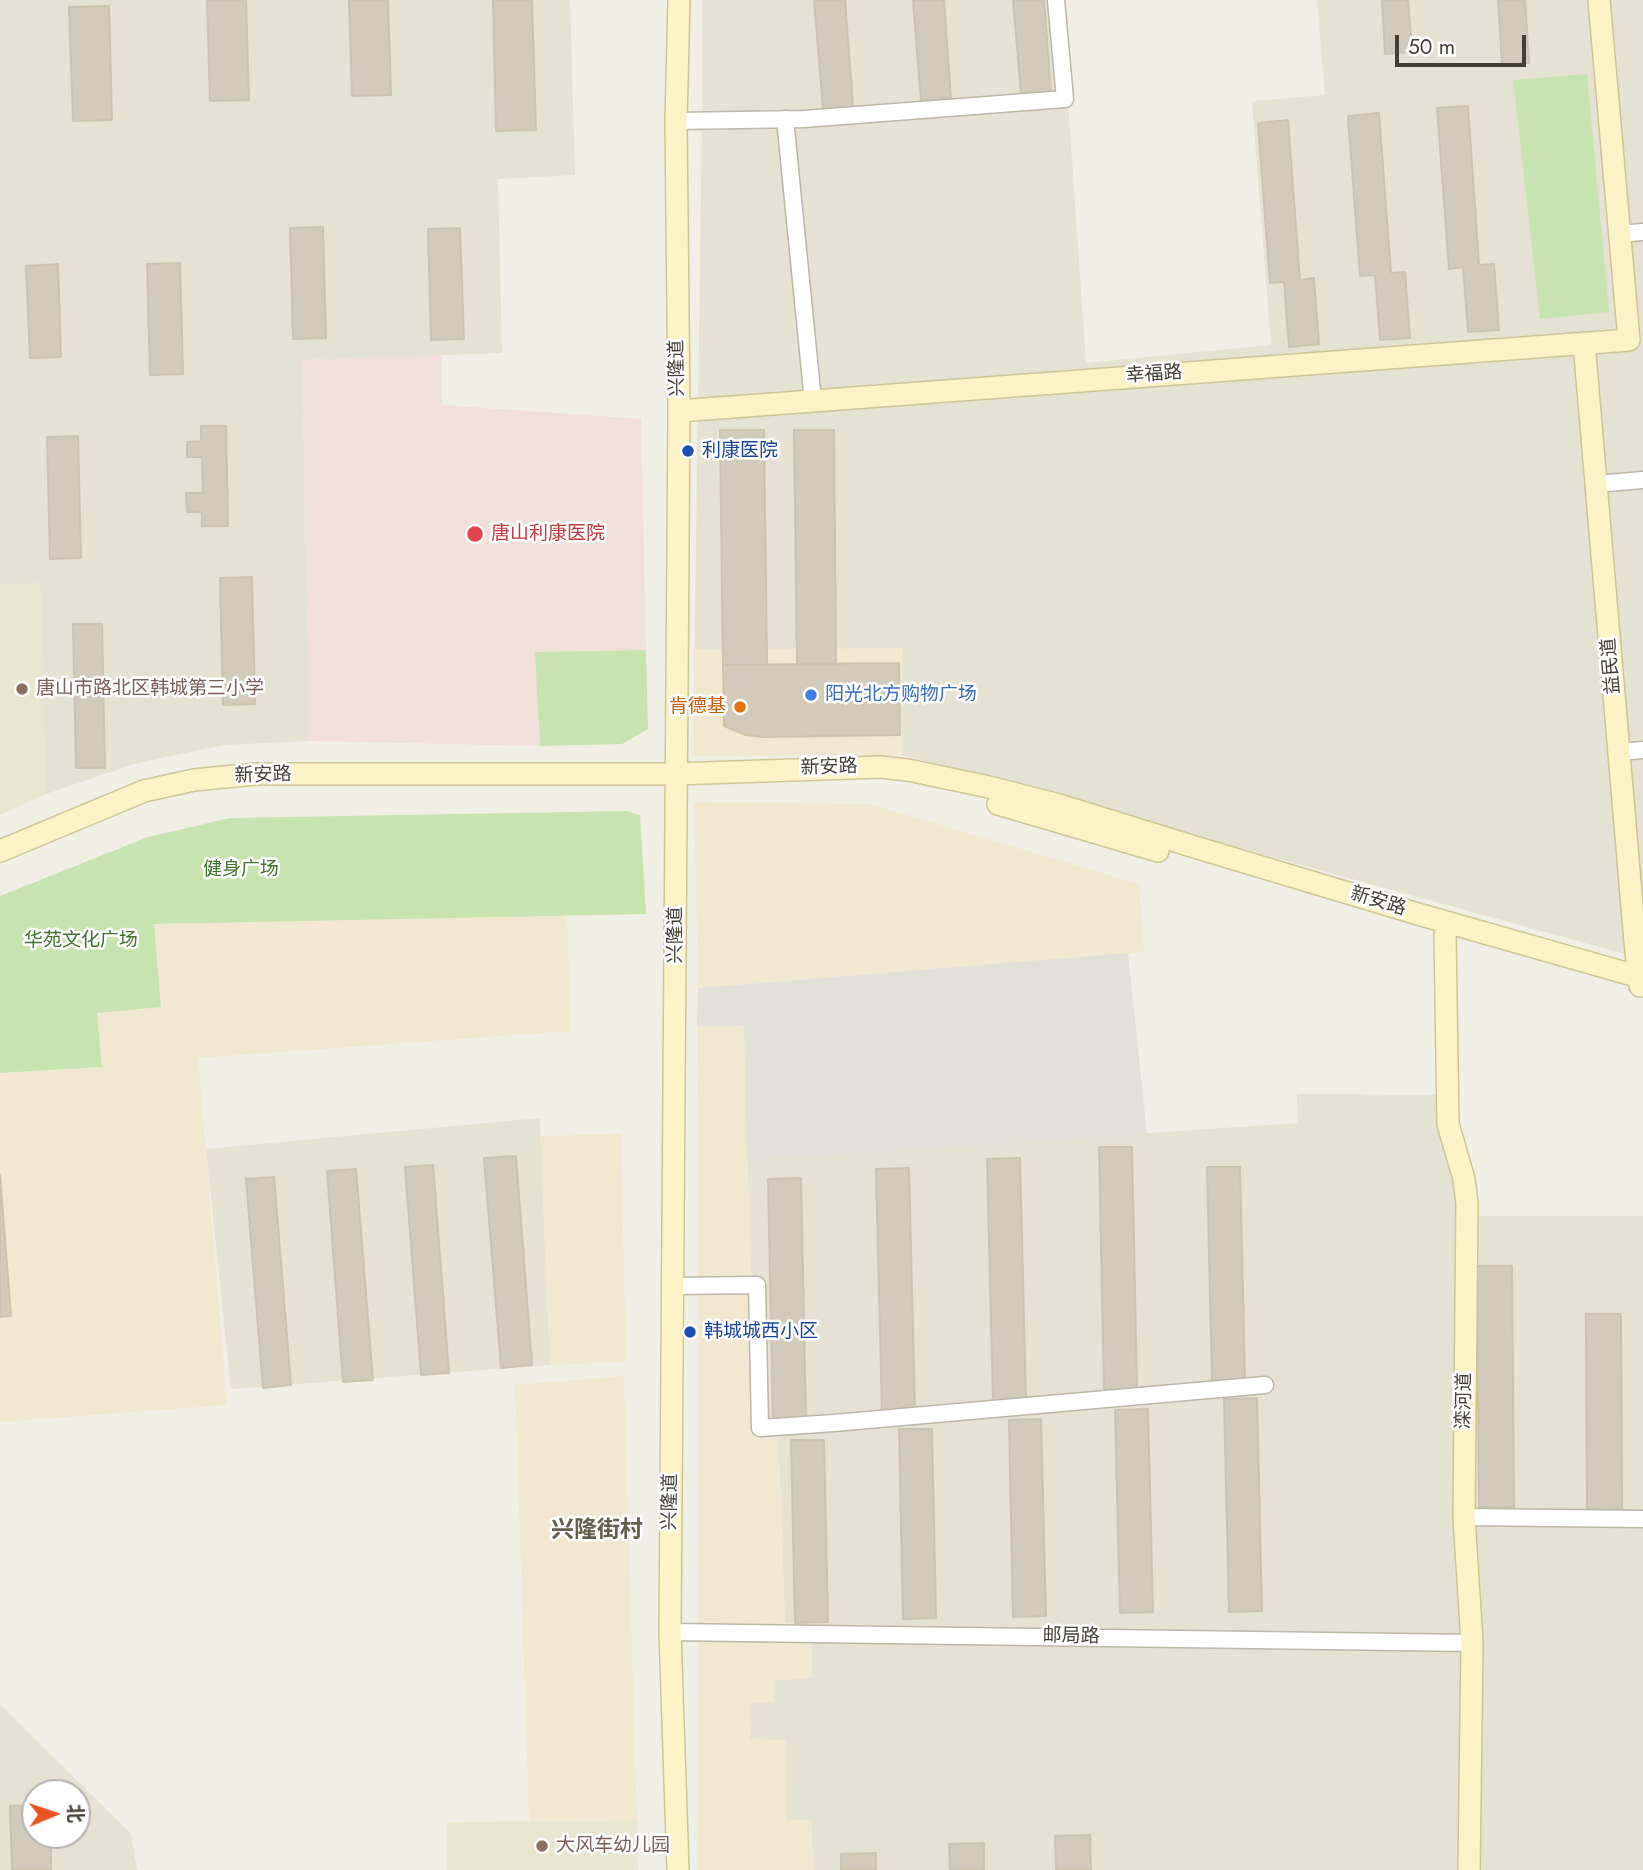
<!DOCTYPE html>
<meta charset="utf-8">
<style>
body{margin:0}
#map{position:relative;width:1643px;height:1870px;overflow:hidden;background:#f1efe5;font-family:Jost,"Noto Sans SC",sans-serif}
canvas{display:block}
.north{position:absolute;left:21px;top:1779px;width:70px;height:70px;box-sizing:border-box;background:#fff;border:2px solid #b4b2ae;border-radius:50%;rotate:88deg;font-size:19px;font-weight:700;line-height:28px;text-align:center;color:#433f35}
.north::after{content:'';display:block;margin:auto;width:24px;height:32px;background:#eb5422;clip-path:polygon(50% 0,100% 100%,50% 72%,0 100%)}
.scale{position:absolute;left:1395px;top:35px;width:131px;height:32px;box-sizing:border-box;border:4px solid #433f35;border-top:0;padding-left:9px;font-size:21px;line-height:24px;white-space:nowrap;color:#433f35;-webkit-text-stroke:5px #fff;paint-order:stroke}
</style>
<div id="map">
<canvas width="1643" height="1870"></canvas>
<div class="north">北</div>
<div class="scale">50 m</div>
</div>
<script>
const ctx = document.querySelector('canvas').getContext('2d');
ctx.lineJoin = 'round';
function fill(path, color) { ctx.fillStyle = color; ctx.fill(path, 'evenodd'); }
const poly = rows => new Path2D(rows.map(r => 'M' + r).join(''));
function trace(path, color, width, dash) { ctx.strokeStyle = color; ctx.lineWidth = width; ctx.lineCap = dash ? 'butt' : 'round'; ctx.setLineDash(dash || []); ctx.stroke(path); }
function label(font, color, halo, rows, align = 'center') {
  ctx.font = font + ' Jost,"Noto Sans SC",sans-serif'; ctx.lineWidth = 5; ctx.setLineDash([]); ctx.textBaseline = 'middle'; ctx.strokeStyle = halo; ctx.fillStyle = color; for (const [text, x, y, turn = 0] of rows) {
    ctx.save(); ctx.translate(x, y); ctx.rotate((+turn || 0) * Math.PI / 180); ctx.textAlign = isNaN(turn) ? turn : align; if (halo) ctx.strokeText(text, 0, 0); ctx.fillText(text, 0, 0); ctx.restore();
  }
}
const residential = poly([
 [0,0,570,0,575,175,498,179,502,353,302,360,310,741,223,745,134,764,46,794,40,583,0,584],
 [702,0,1061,0,1086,363,1271,345,1252,101,1325,95,1317,0,1643,0,1643,959,902,755,693,756,702,122],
 [1297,1094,1453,1095,1473,1216,1643,1216,1643,1870,813,1870,811,1821,787,1820,786,1740,750,1740,749,1704,774,1680,812,1678,811,1624,785,1624,778,1427,755,1425,747,1160,1298,1123],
 [540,1118,550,1365,231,1389,206,1149],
 [0,1704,131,1834,137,1870,0,1870],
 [35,1793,77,1793,77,1835,35,1835]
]);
const commercial = poly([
 [903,648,902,755,693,756,695,650],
 [694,802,870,804,1139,884,1144,952,698,988],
 [567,913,571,1031,198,1058,227,1405,0,1422,0,1073,102,1067,97,1012,161,1007,153,924],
 [744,1025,755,1425,778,1427,785,1623,811,1624,812,1678,774,1680,774,1701,749,1704,750,1739,786,1740,787,1820,811,1820,813,1870,698,1870,697,1027],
 [621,1134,626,1362,550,1365,540,1136],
 [624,1376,637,1821,529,1821,515,1385]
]);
const industrial = poly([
 [1128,953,1147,1134,747,1160,744,1026,697,1027,698,988]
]);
const education = poly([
 [40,582,46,794,0,815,0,584],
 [637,1821,638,1870,447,1870,447,1822]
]);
const medical = poly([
 [442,355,442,405,641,419,646,650,536,652,540,746,310,741,302,360]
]);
const green = poly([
 [1587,74,1609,312,1540,319,1513,80],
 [646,650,648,729,622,744,540,746,535,652],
 [627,811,640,815,646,914,154,924,161,1007,97,1013,102,1067,0,1073,0,896,148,837,230,818]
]);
const building = poly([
 [207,0,246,0,249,100,210,101,207,0],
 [349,0,388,0,391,95,352,96,349,0],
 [493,0,532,0,536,130,496,131,493,0],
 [814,0,845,0,853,106,823,109,814,0],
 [913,0,944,0,951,99,921,101,913,0],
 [1013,0,1044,0,1051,92,1021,94,1013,0],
 [1382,0,1408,0,1412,52,1385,54,1382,0],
 [1498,0,1525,0,1529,63,1502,64,1498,0],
 [109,6,112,120,73,121,69,7,109,6],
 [1468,106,1479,265,1494,264,1499,330,1468,332,1463,267,1449,269,1437,108,1468,106],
 [1379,113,1391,273,1405,272,1410,338,1380,340,1375,275,1360,276,1348,116,1379,113],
 [1288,120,1300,280,1314,278,1319,344,1289,347,1284,282,1270,283,1258,123,1288,120],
 [323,227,326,338,293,339,290,228,323,227],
 [460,228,464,339,431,340,428,229,460,228],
 [180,263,183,374,150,375,147,264,180,263],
 [58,264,61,357,30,358,26,266,58,264],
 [201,426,226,426,228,526,202,526,202,512,187,512,186,493,203,493,202,457,187,457,187,442,201,441,201,426],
 [720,430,764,430,767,665,723,665,720,430],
 [794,430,834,430,836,664,797,664,794,430],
 [78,436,81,558,50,559,47,437,78,436],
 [252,577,255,704,223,705,220,578,252,577],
 [73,624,102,624,105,768,76,768,73,624],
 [899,663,900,735,762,737,746,735,724,726,723,665,899,663],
 [1099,1147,1132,1147,1137,1389,1104,1390,1099,1147],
 [516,1156,532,1365,501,1368,484,1158,516,1156],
 [1020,1158,1026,1401,993,1402,987,1159,1020,1158],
 [433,1165,449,1373,421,1375,405,1167,433,1165],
 [1207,1167,1240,1167,1245,1380,1212,1380,1207,1167],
 [909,1168,915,1411,882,1412,876,1169,909,1168],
 [356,1169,373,1380,343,1382,327,1171,356,1169],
 [0,1175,11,1316,0,1317,0,1175],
 [274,1177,291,1385,263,1388,246,1179,274,1177],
 [801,1178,806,1421,773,1421,768,1179,801,1178],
 [1477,1266,1512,1266,1514,1507,1479,1507,1477,1266],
 [1586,1314,1621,1314,1622,1509,1587,1510,1586,1314],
 [1257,1398,1262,1611,1229,1612,1224,1399,1257,1398],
 [1148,1409,1153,1612,1120,1613,1115,1410,1148,1409],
 [1041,1419,1046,1616,1013,1617,1009,1420,1041,1419],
 [899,1429,932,1429,936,1618,903,1619,899,1429],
 [791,1440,824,1440,828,1622,795,1623,791,1440],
 [35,1805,35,1835,51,1835,51,1870,12,1870,10,1806,35,1805],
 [1090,1835,1091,1870,1056,1870,1055,1836,1090,1835],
 [984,1843,984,1870,950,1870,949,1844,984,1843],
 [876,1853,876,1870,841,1870,841,1854,876,1853]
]);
const street = poly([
 [785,119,813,401],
 [676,121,804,119,1065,99,1056,0],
 [1620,234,1643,232],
 [1596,484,1643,480],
 [1619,752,1643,750],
 [673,1286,757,1285,760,1428,834,1423,1265,1385],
 [1464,1517,1643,1519],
 [670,1632,1472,1643]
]);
const secondary = poly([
 [1584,343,1638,976,1640,986],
 [679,411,1629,340,1599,0],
 [998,804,1158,851],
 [0,851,144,791,194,780,256,774,676,774,880,767,908,770,989,787,1059,805,1198,848,1418,914,1643,978],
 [1445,935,1448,1124,1464,1179,1467,1203,1464,1517,1472,1643,1469,1870],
 [678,1870,670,1632,679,411,676,121,679,0]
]);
const markers = [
 [688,451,7,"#1a4fb4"],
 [475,534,9,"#e0444e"],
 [22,689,7,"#8d6e63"],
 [811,695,7,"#3f7fe0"],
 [740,707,7,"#e8710a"],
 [690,1332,7,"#1a4fb4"],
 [542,1846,7,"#8d6e63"]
];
const streetNames = [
 ["兴隆道",678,368,-91],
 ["幸福路",1154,375,-4],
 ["益民道",1612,666,-95],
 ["新安路",829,768,-2],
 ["新安路",263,776,-2],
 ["新安路",1378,902,17],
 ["兴隆道",676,935,-90],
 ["滦河道",1465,1401,-89],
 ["兴隆道",671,1502,-89],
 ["邮局路",1071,1637,1]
];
const transitNames = [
 ["利康医院",702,451],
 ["韩城城西小区",704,1332]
];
const healthNames = [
 ["唐山利康医院",491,534]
];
const educationNames = [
 ["唐山市路北区韩城第三小学",36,689],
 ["大风车幼儿园",556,1846]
];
const shopNames = [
 ["阳光北方购物广场",825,695]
];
const foodNames = [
 ["肯德基",726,707]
];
const parkNames = [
 ["健身广场",241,870],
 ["华苑文化广场",81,941]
];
const quarterNames = [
 ["兴隆街村",597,1531]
];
fill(residential, '#e5e1d3');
fill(commercial, '#f2e8d1');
fill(industrial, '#e3e0da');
fill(education, '#eae5d0');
fill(medical, '#f1dfd9');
fill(green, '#c7e3b0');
fill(building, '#d2cbbb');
trace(building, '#ccc4af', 2);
trace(street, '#bcb7a8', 19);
trace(secondary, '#cec597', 24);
trace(street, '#fff', 16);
trace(secondary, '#fbf3c6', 21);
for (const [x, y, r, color] of markers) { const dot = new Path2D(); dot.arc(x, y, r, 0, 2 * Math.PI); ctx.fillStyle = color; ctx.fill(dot); trace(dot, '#fff', 2.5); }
label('19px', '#433f35', '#fff', streetNames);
label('19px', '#164399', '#fff', transitNames, 'left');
label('19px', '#be3a42', '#fff', healthNames, 'left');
label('19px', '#785e54', '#fff', educationNames, 'left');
label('19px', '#366cbe', '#fff', shopNames, 'left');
label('19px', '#c56008', '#fff', foodNames, 'right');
label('19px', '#40712d', '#fff', parkNames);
label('bold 23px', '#655e4d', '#fff', quarterNames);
</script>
